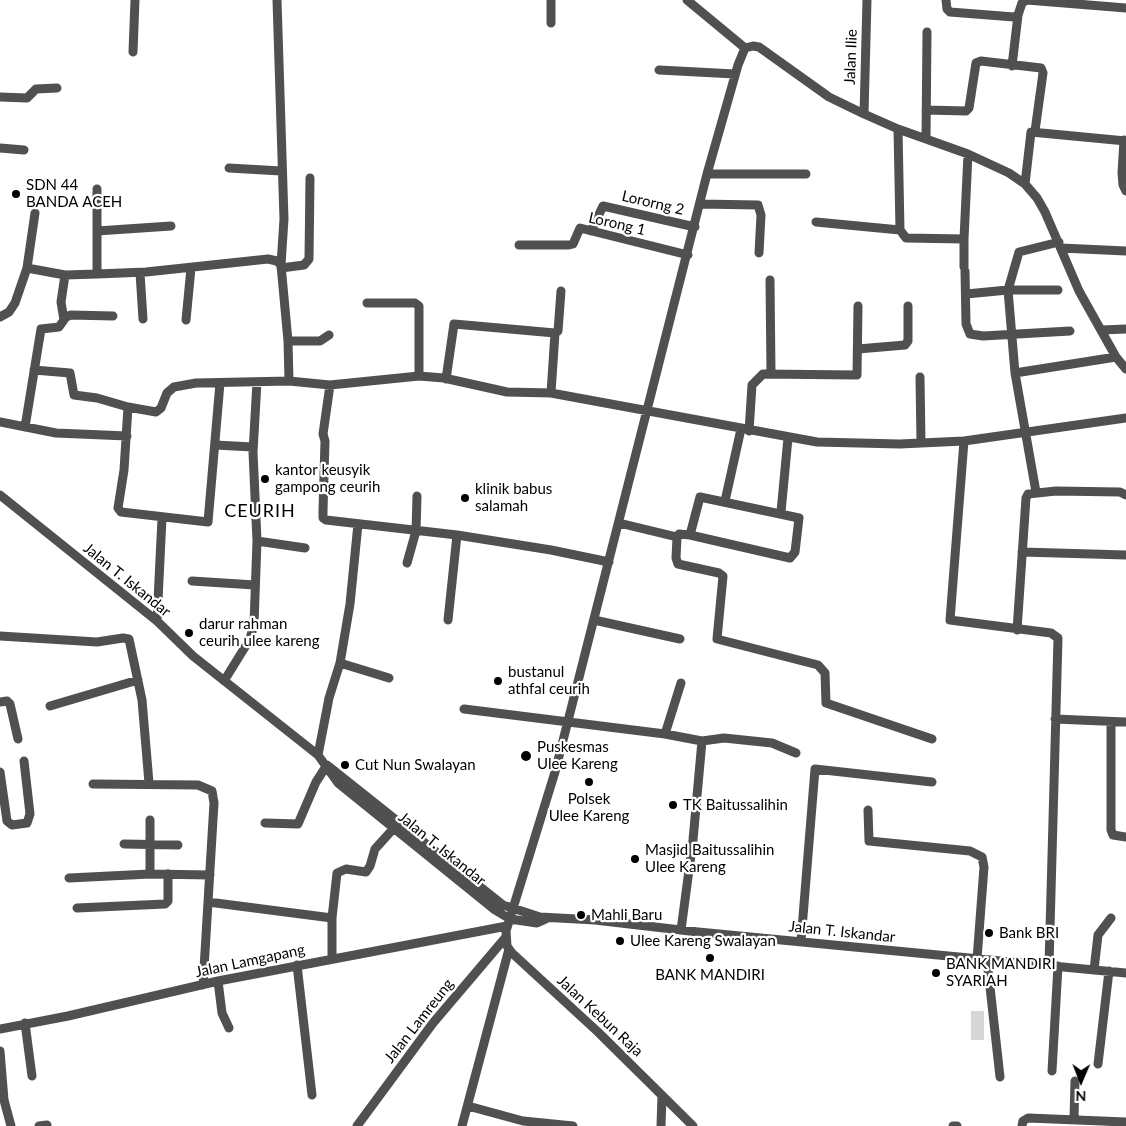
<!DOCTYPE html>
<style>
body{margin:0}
#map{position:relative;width:1126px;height:1126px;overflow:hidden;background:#fff;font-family:Lato,sans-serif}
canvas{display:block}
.north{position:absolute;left:1056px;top:1056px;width:50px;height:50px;-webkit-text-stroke:4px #fff;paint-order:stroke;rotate:181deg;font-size:14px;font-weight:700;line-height:20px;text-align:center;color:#000}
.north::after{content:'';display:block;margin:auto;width:18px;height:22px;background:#000;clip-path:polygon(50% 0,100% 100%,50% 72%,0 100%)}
</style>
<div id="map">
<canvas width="1126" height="1126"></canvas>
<div class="north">N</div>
</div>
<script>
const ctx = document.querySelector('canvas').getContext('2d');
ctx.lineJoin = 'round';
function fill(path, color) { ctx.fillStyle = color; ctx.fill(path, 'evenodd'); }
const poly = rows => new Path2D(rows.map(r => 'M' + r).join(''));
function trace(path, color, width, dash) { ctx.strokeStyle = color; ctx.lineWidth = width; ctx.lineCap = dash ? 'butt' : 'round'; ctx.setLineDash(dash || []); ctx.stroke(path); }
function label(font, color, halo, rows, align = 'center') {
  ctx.font = font + ' Lato,sans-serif'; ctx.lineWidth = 4.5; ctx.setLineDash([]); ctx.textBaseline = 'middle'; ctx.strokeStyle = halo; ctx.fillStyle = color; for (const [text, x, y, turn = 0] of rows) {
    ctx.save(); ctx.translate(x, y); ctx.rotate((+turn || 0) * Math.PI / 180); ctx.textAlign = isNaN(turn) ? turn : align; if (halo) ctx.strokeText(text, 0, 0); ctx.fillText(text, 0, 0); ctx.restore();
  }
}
const green = poly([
 [971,1011,984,1011,984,1040,971,1040]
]);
const minor = poly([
 [277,0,284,219,281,265],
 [551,0,551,23],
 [687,0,745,48],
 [946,0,947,9,950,12,1014,17,1018,15,1022,3,1027,0,1126,8],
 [133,52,135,0],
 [1012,66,1018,15],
 [659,70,735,74],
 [0,97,27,98,36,89,57,88],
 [926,110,966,111,969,108,976,63,981,61,1041,68,1043,73,1035,131],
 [864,114,867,0],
 [898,129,900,230,906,238,964,239,968,154],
 [926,139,927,32],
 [1124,140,1122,173,1123,185,1126,191],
 [0,148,24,150],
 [229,168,281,171],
 [707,174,806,174],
 [1025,184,1031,132,1126,141],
 [700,204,758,205,761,215,759,253],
 [816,222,900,230],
 [97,231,171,226],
 [591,231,603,206,695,227],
 [519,245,569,245,573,244,580,228,688,255],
 [1061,248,1126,251],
 [964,267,964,239],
 [27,268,65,275,97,274,146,272,268,259,277,261,281,265,288,341,289,381],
 [281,268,304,265,309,259,310,178],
 [965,271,966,324,970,334,983,336,1070,331],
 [140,273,143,319],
 [97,274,97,189],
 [770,280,771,373],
 [966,294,1008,290,1058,290],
 [367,303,415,303,419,306,419,376],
 [0,317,9,312,15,303,27,268,35,213],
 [64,320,61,302,65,275],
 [186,320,191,268],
 [1102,330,1126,329],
 [288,341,320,341,329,335],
 [858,349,905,345,908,341,908,306],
 [34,370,70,373,74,395,97,398,128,407],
 [1015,373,1116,357],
 [920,377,921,443],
 [446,379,454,324,555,333,558,331,561,291],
 [220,383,208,522,121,512,118,508,124,470,128,407,156,412,161,408,167,393,174,387,196,383,289,381,330,385,419,376,444,378,507,392,551,393,817,442,900,444,964,441,1126,418],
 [330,385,323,434,325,441,323,511,323,518,326,520,457,535,551,550,609,562],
 [551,393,555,333],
 [0,422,56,433,127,436],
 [25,427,41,329,59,327,66,317,71,315,113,316],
 [749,431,752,385,763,374,857,375,858,306],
 [964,441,950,620,1051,633,1058,638,1049,965],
 [215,445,253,447],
 [1036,492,1015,373,1008,290,1019,252,1059,242],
 [0,495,157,621,193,656,318,755,338,783,495,910,510,919,537,923,546,919],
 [725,501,741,429],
 [781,512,788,438],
 [619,523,677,537,679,534,690,535,790,558,795,552,799,518,700,497,690,535],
 [677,537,676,558,678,564,719,573,723,576,717,639,818,665,825,673,826,703,932,739],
 [257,541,305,548],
 [1022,552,1126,555],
 [407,563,416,531,417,496],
 [192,581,255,585],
 [448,620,457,535],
 [594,620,680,639],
 [157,621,162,518],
 [1017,630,1026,498,1028,494,1056,491,1120,492,1126,495],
 [0,636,97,642,123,638,129,639,142,700,149,783],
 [340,663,389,678],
 [224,681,250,639,254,624,257,541,253,452,257,382],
 [0,702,7,701,10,704,18,739],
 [50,706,138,680],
 [464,709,665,734,702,741,693,840,681,930],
 [1055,719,1126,722],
 [1111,722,1111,830,1113,835,1126,837],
 [665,734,681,683],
 [702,741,724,738,772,743,796,753],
 [318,755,329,698,340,663,350,604,358,524],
 [327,765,503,905,540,917,595,920,698,932,1126,973],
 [0,772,7,821,12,825,27,823,30,814,24,761],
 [93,784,198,785,212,791,214,803,203,985],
 [868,810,869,841,970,851,982,857,984,867,977,959],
 [265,823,298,824,316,782,327,765],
 [124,844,178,845],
 [150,874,150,820],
 [69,878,150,874,210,875],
 [208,902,332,918],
 [77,908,165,904,168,901,168,874],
 [801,941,815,769,932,782],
 [332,959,332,918,337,873,346,869,366,872,370,866,375,849,394,828],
 [987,960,1000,1077],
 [297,965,312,1095],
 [1094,970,1098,935,1111,918],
 [218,981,222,1013,229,1028],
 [25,1023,32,1076],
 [0,1029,68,1016,218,981,507,926],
 [0,1051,4,1100,11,1126],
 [1098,1064,1109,971],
 [1052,1071,1058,966],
 [468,1106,523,1121,573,1126],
 [1074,1118,1075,1081],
 [39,1126,47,1125],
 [357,1126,433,1023,506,937],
 [462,1126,509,949],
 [661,1126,662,1095],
 [693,1126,598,1032,512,953,507,946,506,931,555,772,707,174,738,65,745,48,753,46,759,47,829,97,864,114,898,129,968,154,1009,173,1025,184,1037,198,1045,212,1079,291,1116,357,1126,369],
 [953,1126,957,1126],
 [1022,1126,1023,1121,1028,1118,1126,1122]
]);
const markers = [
 [16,194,5,"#000"],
 [265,479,5,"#000"],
 [465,498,5,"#000"],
 [189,633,5,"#000"],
 [498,681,5,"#000"],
 [526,756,6,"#000"],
 [345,765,5,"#000"],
 [589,782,5,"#000"],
 [673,805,5,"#000"],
 [635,859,5,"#000"],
 [581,915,5,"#000"],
 [989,933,5,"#000"],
 [620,941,5,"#000"],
 [710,958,5,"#000"],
 [936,973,5,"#000"]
];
const streetNames = [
 ["Jalan Ilie",851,57,-88],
 ["Lororng 2",653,203,13],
 ["Lorong 1",617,224,13],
 ["Jalan T. Iskandar",127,580,39],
 ["Jalan T. Iskandar",442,849,39],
 ["Jalan T. Iskandar",842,932,6],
 ["Jalan Lamgapang",250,961,-12],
 ["Jalan Kebun Raja",600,1016,43],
 ["Jalan Lamreung",419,1021,-52]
];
const poiNames = [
 ["SDN 44",26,185],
 ["BANDA ACEH",26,202],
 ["kantor keusyik",275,470],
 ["gampong ceurih",275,487],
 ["klinik babus",475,489],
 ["salamah",475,506],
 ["darur rahman",199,624],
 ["ceurih ulee kareng",199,641],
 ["bustanul",508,672],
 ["athfal ceurih",508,689],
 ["Puskesmas",537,747],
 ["Ulee Kareng",537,764],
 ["Cut Nun Swalayan",355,765],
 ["Polsek",589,799,"center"],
 ["Ulee Kareng",589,816,"center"],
 ["TK Baitussalihin",683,805],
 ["Masjid Baitussalihin",645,850],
 ["Ulee Kareng",645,867],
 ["Mahli Baru",591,915],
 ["Bank BRI",999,933],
 ["Ulee Kareng Swalayan",630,941],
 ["BANK MANDIRI",946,964],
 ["SYARIAH",946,981],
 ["BANK MANDIRI",710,975,"center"]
];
const quarterNames = [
 ["CEURIH",260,511]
];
fill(green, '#d7d7d7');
trace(minor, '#505050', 9);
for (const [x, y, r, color] of markers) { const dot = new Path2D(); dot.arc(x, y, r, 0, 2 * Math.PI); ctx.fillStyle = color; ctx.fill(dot); trace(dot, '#fff', 2); }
label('15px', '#000', '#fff', streetNames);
label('15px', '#000', '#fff', poiNames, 'left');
ctx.letterSpacing = '1px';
label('18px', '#000', '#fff', quarterNames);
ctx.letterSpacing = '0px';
</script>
